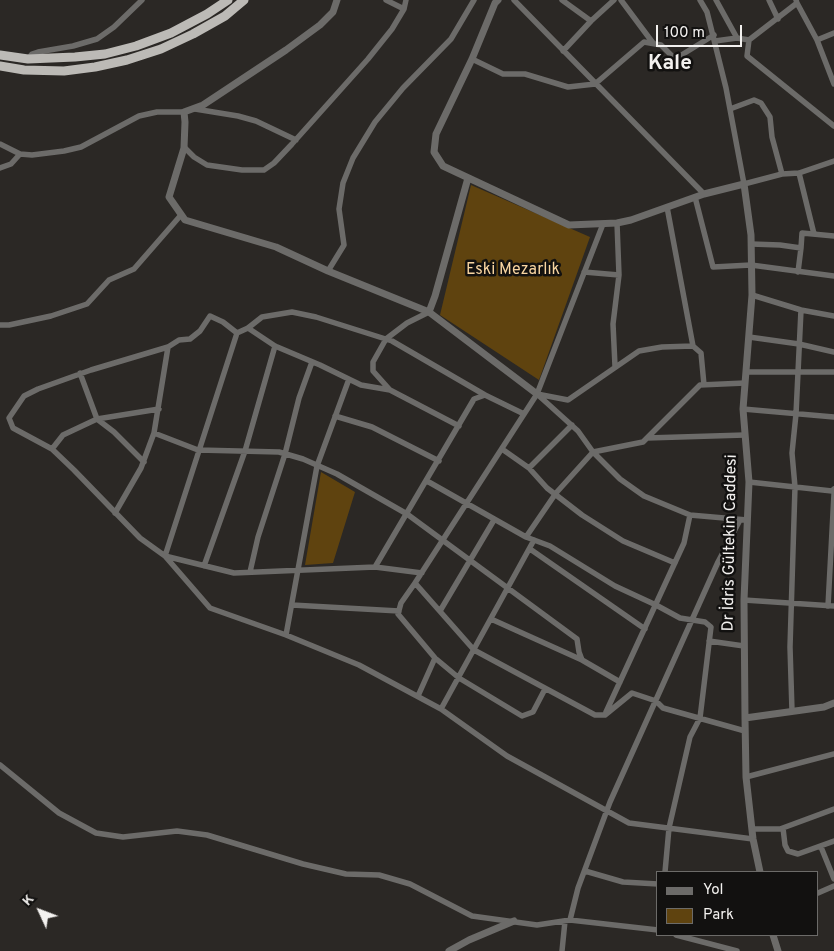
<!DOCTYPE html>
<meta charset="utf-8">
<style>
body{margin:0}
#map{position:relative;width:834px;height:951px;overflow:hidden;background:#2b2825;font-family:Overpass,sans-serif}
canvas{display:block}
.legend{position:absolute;left:656px;top:871px;width:162px;height:65px;box-sizing:border-box;background:#121110;border:1px solid #6c6b69;margin:0;padding:6px 9px;list-style:none;font-size:15px;color:#f3f1ef}
.legend li{display:flex;align-items:center;gap:10px;height:25px}
.legend b{width:25px;border:1px solid #6c6b69}
.north{position:absolute;left:15px;top:886px;width:50px;height:50px;-webkit-text-stroke:4px #121110;paint-order:stroke;rotate:313deg;font-size:14px;font-weight:700;line-height:20px;text-align:center;color:#f3f1ef}
.north::after{content:'';display:block;margin:auto;width:18px;height:22px;background:#f3f1ef;clip-path:polygon(50% 0,100% 100%,50% 72%,0 100%)}
.scale{position:absolute;left:656px;top:25px;width:86px;height:22px;box-sizing:border-box;border:2px solid #f3f1ef;border-top:0;padding-left:6px;font-size:15px;line-height:18px;white-space:nowrap;color:#f3f1ef;-webkit-text-stroke:4px #121110;paint-order:stroke}
</style>
<div id="map">
<canvas width="834" height="951"></canvas>
<ul class="legend">
<li><b style="height:6px;background:#6c6b69"></b>Yol</li>
<li><b style="height:14px;background:#5f430f"></b>Park</li>
</ul>
<div class="north">K</div>
<div class="scale">100 m</div>
</div>
<script>
const ctx = document.querySelector('canvas').getContext('2d');
ctx.lineJoin = 'round';
function fill(path, color) { ctx.fillStyle = color; ctx.fill(path, 'evenodd'); }
const poly = rows => new Path2D(rows.map(r => 'M' + r).join(''));
function trace(path, color, width, dash) { ctx.strokeStyle = color; ctx.lineWidth = width; ctx.lineCap = dash ? 'butt' : 'round'; ctx.setLineDash(dash || []); ctx.stroke(path); }
function label(font, color, halo, rows, align = 'center') {
  ctx.font = font + ' Overpass,sans-serif'; ctx.lineWidth = 5; ctx.setLineDash([]); ctx.textBaseline = 'middle'; ctx.strokeStyle = halo; ctx.fillStyle = color; for (const [text, x, y, turn = 0] of rows) {
    ctx.save(); ctx.translate(x, y); ctx.rotate((+turn || 0) * Math.PI / 180); ctx.textAlign = isNaN(turn) ? turn : align; if (halo) ctx.strokeText(text, 0, 0); ctx.fillText(text, 0, 0); ctx.restore();
  }
}
const green = poly([
 [471,185,590,237,539,380,440,315],
 [321,472,355,492,333,563,305,565]
]);
const minor = poly([
 [386,0,404,9,406,0],
 [514,0,704,194],
 [562,0,591,21,563,51],
 [621,0,653,43],
 [700,0,707,12,726,88,744,184,782,174,799,173,834,161],
 [716,0,737,38],
 [769,0,778,19],
 [797,3,817,40,834,84],
 [591,21,614,0],
 [749,40,747,56,834,126],
 [817,40,834,33],
 [715,41,737,38,749,40,797,3,796,0],
 [28,59,32,54,38,52,73,46,97,39,114,27,142,0],
 [472,59,503,74,525,74,568,87,595,84,644,42,661,45,675,59,714,35],
 [195,109,238,116,256,121,296,140],
 [730,109,754,100,761,103,770,117,772,137,782,174],
 [0,144,20,154,32,155,64,151,81,147,139,116,157,112,184,112],
 [184,147,194,157,207,165,242,170,264,170,274,163,292,144,368,59,392,29,404,9],
 [0,168,11,164,20,154],
 [799,173,814,234],
 [695,197,713,267,751,265,834,276],
 [667,207,693,346,662,347,639,351,568,400,537,394,415,583,474,650,595,715,605,715,632,693,656,701,663,708,745,731],
 [603,224,537,394,578,431,593,452,620,479,644,496,690,515,747,520],
 [751,244,780,245,801,248,802,233,834,236],
 [328,271,344,245,339,209,343,183,353,158,375,122,403,88,451,39,474,0],
 [584,272,619,275],
 [798,272,801,248],
 [752,295,801,310,834,316],
 [0,325,9,325,51,316,87,304,109,280,134,269,181,215],
 [248,328,275,346,320,365,361,385,390,390,459,426],
 [237,333,223,322,210,316,200,331,190,339,179,340,168,347,91,370,38,389,24,396,9,418,13,428,52,449,74,470,140,538,165,556,210,608,286,635,359,665,441,709,507,756,629,823,753,839],
 [749,337,799,344,834,352],
 [693,346,701,353,704,385],
 [615,366,613,324,619,275,617,223],
 [746,372,834,372],
 [80,373,97,419,159,409],
 [390,390,373,371,373,362,386,339,407,323,429,312],
 [743,409,834,417],
 [335,416,372,427,439,461],
 [154,433,198,450,279,452,303,459,337,474,407,514,577,639,579,652,582,660,620,682],
 [647,438,745,435],
 [52,449,63,435,97,419,114,432,144,462],
 [502,449,529,468,547,488,582,515,623,541,675,563],
 [529,468,572,425],
 [427,481,526,537,550,546,615,586,656,605,680,618,705,622,711,627,700,718,690,737,669,828,665,872],
 [749,482,832,491,834,489],
 [115,513,141,468,154,433,168,347],
 [526,537,556,493,593,452,643,442,700,385,745,383],
 [530,549,645,629],
 [165,556,237,333,248,328,262,317,292,312,316,317,392,341,485,395],
 [165,556,234,573,375,567,422,573],
 [204,566,245,451,275,346],
 [375,567,474,399,485,395,524,414],
 [250,572,258,537,285,454,299,398,312,362],
 [415,583,401,603,398,614,435,658,459,678,522,716,533,712,545,689],
 [744,600,834,606],
 [292,605,399,611],
 [828,606,834,494],
 [440,611,494,520],
 [491,619,582,660],
 [286,635,317,466,349,379],
 [709,641,744,646],
 [418,696,435,658],
 [441,709,534,540],
 [792,711,790,647,795,487,792,453,796,414,801,310],
 [606,712,684,543,690,515],
 [0,765,59,813,96,833,123,837,177,831,207,835,303,864,346,874,379,875,410,884,472,916,537,925,570,920,658,930],
 [746,777,834,754],
 [783,828,785,845,788,851,798,854,834,841],
 [752,829,780,829,834,809],
 [821,847,834,879],
 [585,871,623,882,658,884],
 [818,893,834,886],
 [570,920,578,888,610,802,718,562,740,520],
 [676,935,737,951],
 [562,951,565,921]
]);
const tertiary = poly([
 [337,0,333,12,320,25,286,50,203,105,184,112,185,122,184,148,169,197,185,220,276,247,328,271,429,312,537,394],
 [498,0,495,3,472,59,436,134,434,152,443,166,569,225,617,223,631,220,704,194,744,184,751,235,752,295,743,409,749,482,744,600,745,718,746,777,753,839,760,872],
 [429,312,435,296,468,178],
 [745,718,824,707,834,703],
 [773,935,778,951],
 [449,951,469,940,514,921]
]);
const trunk = poly([
 [0,55,28,59,75,57,105,54,136,46,171,33,207,14,228,0],
 [0,66,24,70,64,71,95,67,127,60,161,49,193,34,225,16,244,0]
]);
const parkNames = [
 ["Eski Mezarlık",513,271]
];
const streetNames = [
 ["Dr İdris Gültekin Caddesi",731,543,-89]
];
const districtNames = [
 ["Kale",670,65]
];
fill(green, '#5f430f');
trace(minor, '#6c6b69', 5.5);
trace(tertiary, '#6c6b69', 7);
trace(trunk, '#bcbab6', 9);
label('16px', '#f8d5a1', '#121110', parkNames);
label('16px', '#f3f1ef', '#121110', streetNames);
label('bold 21px', '#f3f1ef', '#121110', districtNames);
</script>
